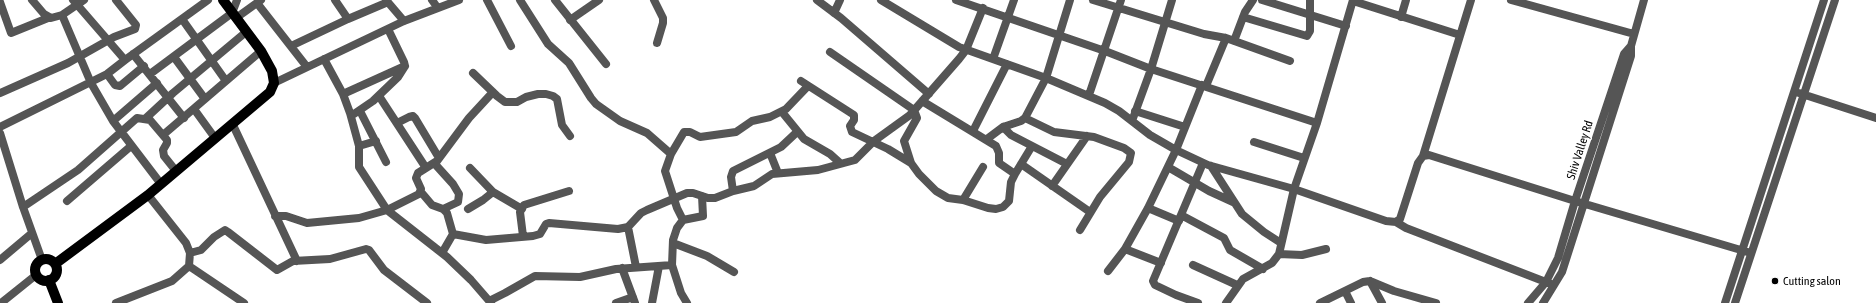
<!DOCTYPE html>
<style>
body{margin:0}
canvas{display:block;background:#fff}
</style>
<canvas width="1876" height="303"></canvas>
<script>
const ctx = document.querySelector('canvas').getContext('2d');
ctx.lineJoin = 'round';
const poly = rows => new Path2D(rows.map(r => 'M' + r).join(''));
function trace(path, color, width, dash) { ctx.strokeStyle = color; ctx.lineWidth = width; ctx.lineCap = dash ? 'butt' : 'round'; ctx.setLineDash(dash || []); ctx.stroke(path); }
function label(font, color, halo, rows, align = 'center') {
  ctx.font = font + ' "Asap Condensed",sans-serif'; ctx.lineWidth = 3; ctx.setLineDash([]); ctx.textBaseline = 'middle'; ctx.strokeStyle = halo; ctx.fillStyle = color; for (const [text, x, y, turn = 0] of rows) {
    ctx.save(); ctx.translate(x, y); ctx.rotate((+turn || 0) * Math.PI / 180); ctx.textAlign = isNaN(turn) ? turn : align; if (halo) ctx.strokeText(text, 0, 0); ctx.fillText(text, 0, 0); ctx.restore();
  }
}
const minor = poly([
 [32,0,44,14,51,18,62,15,84,0],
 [73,0,125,60,208,0],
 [335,0,348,19],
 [386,0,404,21],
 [432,0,437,7],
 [487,0,511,46],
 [520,0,548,44,569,63,591,98,596,104,620,121,647,133,671,154],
 [555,0,606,64],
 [654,0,663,18,663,23,657,43],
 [817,0,841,18,929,94],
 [881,0,959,47,1046,78,1105,103,1119,111,1150,135,1176,150,1208,165,1294,189,1386,221,1396,222,1400,219,1418,163,1423,156,1429,155,1575,201,1751,253],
 [956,0,1105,51,1151,69,1317,123],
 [1093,0,1204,34,1226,38,1290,61],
 [1262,0,1346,26],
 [1511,0,1634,34],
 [1353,1,1460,35],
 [0,2,11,33,48,18],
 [257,3,307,67],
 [834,13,840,0],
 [62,15,91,83,113,121,161,184],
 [1243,17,1307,36,1310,31,1310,0],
 [1401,17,1406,0],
 [236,18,261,0],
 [182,19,226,81],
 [570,20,599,0],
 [1234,41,1245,12,1253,0],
 [291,46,348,19,388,2],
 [830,52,914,110,917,118,904,141,911,163,919,174,936,191,948,198,963,200,988,208,996,209,1003,207,1009,201,1011,182,1015,174,1032,146],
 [133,54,184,118],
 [174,57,205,99],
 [324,59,343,94,350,113,359,146,359,167,387,210,447,257,471,280,491,303],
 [993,59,1014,0],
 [473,73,497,96,505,102,517,102,526,97,538,94,546,94,553,96,557,99,562,125,570,136],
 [107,74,115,85,120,86,144,66],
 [150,74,232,13,237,0],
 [801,81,854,115,854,120,850,126,852,132,888,149,911,163],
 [274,83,404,21,459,0],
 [1206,86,1226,38],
 [0,93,68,63,114,37,135,29,136,25,116,0],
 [1799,93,1876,118],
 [343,94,405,66],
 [1089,95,1121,0],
 [379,96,426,168],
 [922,101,996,146,999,153,999,163,1015,174],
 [194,109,215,138],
 [360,111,386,162],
 [1135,111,1185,127],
 [782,112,804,139,830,154,840,163],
 [351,116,373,101,398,77,405,66,404,62,388,29],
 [146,118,173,93,246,32],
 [1025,118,1054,132,1094,137,1124,148,1131,153,1129,162,1100,197,1080,230],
 [113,121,157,83],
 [1132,121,1151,69,1172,0],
 [397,123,409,117,413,116,415,118,439,158],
 [233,125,297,261],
 [0,127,107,74,125,60],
 [1003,127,1011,135,1067,164],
 [973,131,1007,64],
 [0,133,23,207,42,260],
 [163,135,261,51],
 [987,139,1003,127,1021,121,1025,118,1046,78,1070,0],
 [1254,142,1304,158],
 [359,146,376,141],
 [770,153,778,173],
 [1423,156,1471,0],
 [434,163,453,184,459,194,458,202,443,209],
 [1021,164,1090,212],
 [1211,166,1242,214,1264,232,1281,243],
 [1168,167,1209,191,1233,202],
 [470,168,493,192,522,209],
 [1052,186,1087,136],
 [733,191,731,177,733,171,781,147,797,132],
 [421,192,432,205,443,209,447,213,453,234,442,253],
 [963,200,983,167],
 [67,201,131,146],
 [23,207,78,170,137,118,150,120,167,140,167,143,163,150,164,156,176,171],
 [1148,208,1179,221],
 [468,209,483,200,493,192],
 [1181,215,1224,238,1230,250,1263,269],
 [275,216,286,216,307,223,359,218,387,210,419,194,421,189,416,178,418,173,437,161,469,118,493,92],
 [683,220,677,208,665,171,671,154,684,132,690,132,700,137,736,132,752,121,770,117,786,109,808,86],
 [1396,222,1406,228,1551,284],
 [628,227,636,267],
 [453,234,486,240,533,236,540,234,546,224,549,223,618,229,628,227,641,213,647,210,687,193,693,193,708,198,715,198,733,191,754,186,772,174,818,170,855,160,874,141,910,115,959,59,966,50,983,8],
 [523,236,520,212,524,205,569,191],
 [673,243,707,256,734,272],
 [1125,249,1161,263],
 [190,253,201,250,214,237,225,230,228,232,277,270,293,261,330,259,366,249,369,250,384,270,427,303],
 [1279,254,1302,255,1326,249],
 [0,260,32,233],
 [1193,265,1237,285],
 [189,266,244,303],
 [622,268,635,303],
 [1108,271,1125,249,1148,208,1176,150,1202,85],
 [1370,281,1382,303],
 [1345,291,1351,303],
 [489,301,505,293,535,276,580,277,616,269,672,265],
 [1,303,36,275],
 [116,303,172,281,189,266,190,253,186,243,148,195],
 [616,303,633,297],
 [652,303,659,266],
 [687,303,681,293,672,265,673,240,677,228,683,220,703,216,702,196],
 [1198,303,1176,295,1155,285,1153,281,1203,163],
 [1226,303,1243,279,1272,263,1279,254,1294,189,1317,123,1353,0],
 [1320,303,1363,282,1370,281,1394,291,1436,303],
 [1528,303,1546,282,1558,258,1575,201,1624,54,1631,46,1644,0],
 [1543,303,1562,272,1570,247,1631,56,1631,46],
 [1725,303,1824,0],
 [1735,303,1835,0]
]);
const major = poly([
 '35 270a11 11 0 1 1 22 0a11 11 0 1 1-22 0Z',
 [55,264,148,195,270,92,274,83,272,71,261,51,223,0],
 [49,280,58,303]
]);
const markers = [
 [1775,281,4,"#000"]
];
const streetNames = [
 ["Shiv Valley Rd",1580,150,-72]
];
const poiNames = [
 ["Cutting salon",1783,281]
];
trace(minor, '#555', 8);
trace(major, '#000', 10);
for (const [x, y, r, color] of markers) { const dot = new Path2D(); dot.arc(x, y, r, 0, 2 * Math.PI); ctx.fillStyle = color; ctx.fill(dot); trace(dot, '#fff', 1.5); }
label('12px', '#000', '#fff', streetNames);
label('12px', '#000', '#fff', poiNames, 'left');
</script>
